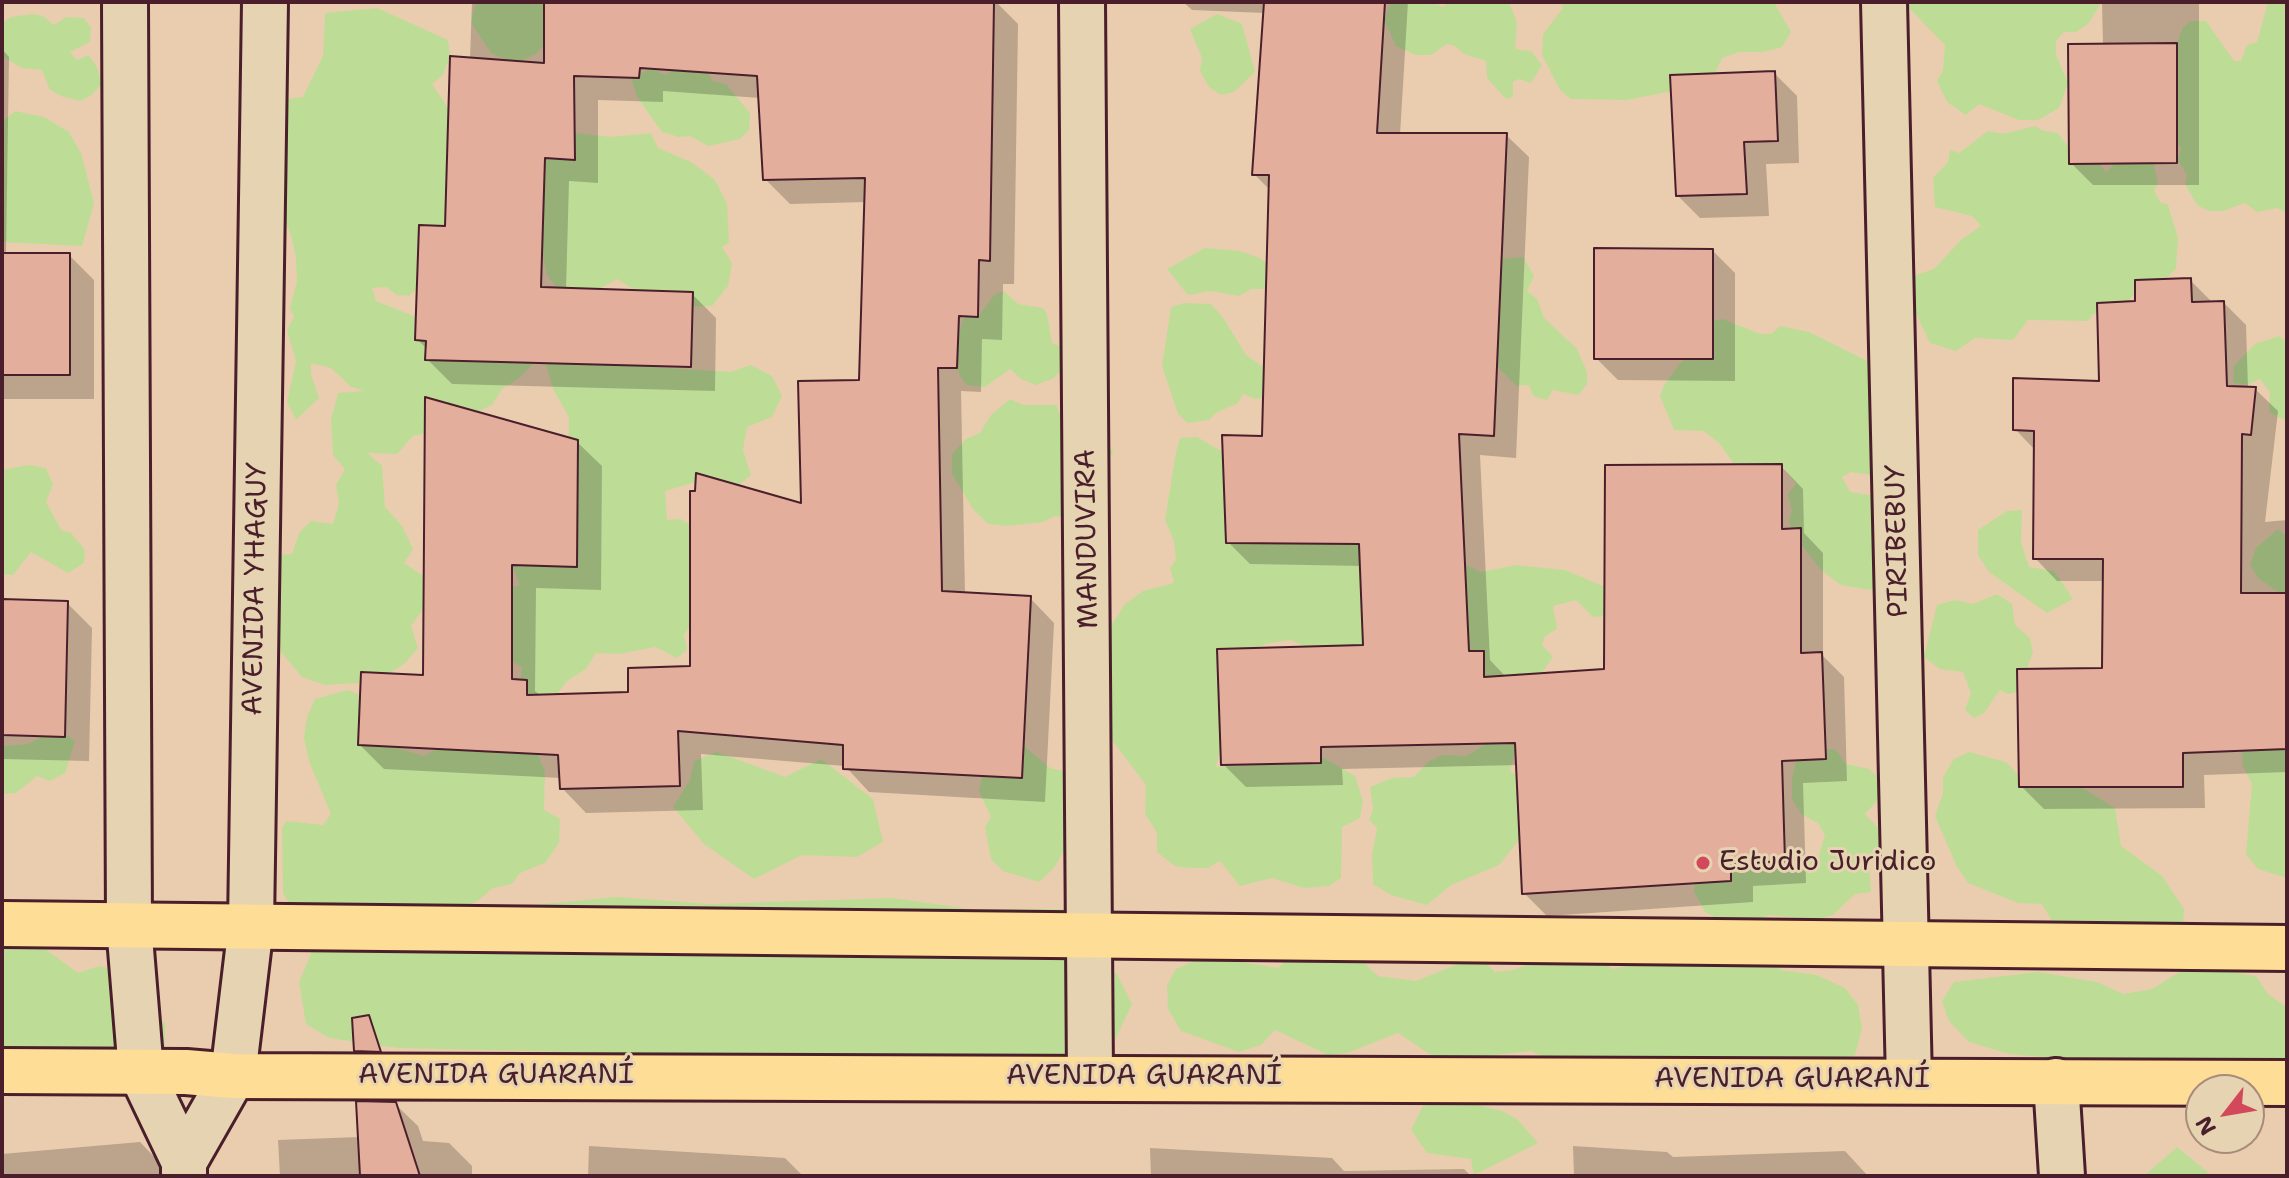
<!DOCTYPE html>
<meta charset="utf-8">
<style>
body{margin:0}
#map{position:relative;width:2289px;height:1178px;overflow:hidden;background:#eacdae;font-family:"Shantell Sans",sans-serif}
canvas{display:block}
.frame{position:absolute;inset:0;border:4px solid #4a1f2b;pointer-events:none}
.north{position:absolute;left:2185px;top:1074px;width:80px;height:80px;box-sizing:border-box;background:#e6d3b1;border:2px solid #a88b7b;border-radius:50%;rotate:239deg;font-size:22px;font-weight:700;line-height:32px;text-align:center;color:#4a1f2b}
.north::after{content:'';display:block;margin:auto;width:28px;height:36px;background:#d1495b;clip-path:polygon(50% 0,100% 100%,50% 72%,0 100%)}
</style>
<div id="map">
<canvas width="2289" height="1178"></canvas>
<div class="frame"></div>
<div class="north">N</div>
</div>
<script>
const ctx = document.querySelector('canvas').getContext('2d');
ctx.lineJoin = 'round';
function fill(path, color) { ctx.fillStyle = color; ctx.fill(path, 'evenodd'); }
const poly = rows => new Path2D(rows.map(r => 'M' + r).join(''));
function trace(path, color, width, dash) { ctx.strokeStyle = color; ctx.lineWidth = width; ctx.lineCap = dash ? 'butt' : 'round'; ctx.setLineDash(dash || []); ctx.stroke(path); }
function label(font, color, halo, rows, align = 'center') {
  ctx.font = font + ' "Shantell Sans",sans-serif'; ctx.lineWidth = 6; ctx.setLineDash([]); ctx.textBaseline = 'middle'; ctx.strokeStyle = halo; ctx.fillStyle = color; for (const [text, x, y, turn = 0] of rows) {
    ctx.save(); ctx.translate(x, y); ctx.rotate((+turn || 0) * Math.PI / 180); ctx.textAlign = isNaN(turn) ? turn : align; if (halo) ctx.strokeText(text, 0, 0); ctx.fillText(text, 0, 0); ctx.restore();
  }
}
const green = poly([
 [476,2,542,2,552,18,551,38,536,54,520,61,507,60,491,53,471,23],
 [1391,2,1432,2,1443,7,1448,2,1509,2,1517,23,1515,49,1531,51,1542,65,1531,83,1519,79,1513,82,1513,97,1506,99,1487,78,1486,61,1464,54,1455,46,1447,44,1431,55,1415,55,1396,46,1384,20],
 [1560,2,1770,2,1775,4,1791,32,1782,47,1764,52,1739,52,1722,58,1715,74,1677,90,1627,100,1571,99,1560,90,1542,55,1543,34,1563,8],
 [1908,2,2101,2,2101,3,2088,24,2076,32,2064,32,2056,41,2056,55,2068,83,2059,108,2038,120,2019,120,1979,104,1966,115,1947,102,1937,81,1943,70,1945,45,1908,7],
 [2268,2,2287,2,2287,213,2277,208,2257,212,2245,203,2223,211,2209,211,2197,205,2185,184,2187,175,2177,159,2181,148,2170,134,2166,52,2177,43,2183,27,2191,21,2206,21,2234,61,2241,61,2247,45,2257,42],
 [377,8,448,40,450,56,443,75,432,84,448,108,454,128,447,155,461,166,562,150,575,133,611,137,651,133,658,148,691,162,715,180,727,204,729,243,722,247,732,263,728,286,712,306,687,307,656,290,634,290,617,279,599,289,560,292,547,275,542,253,532,236,430,225,419,243,426,280,409,296,397,295,386,287,372,288,376,301,426,321,535,351,534,363,519,378,502,389,492,405,435,431,413,436,397,454,367,453,382,466,385,507,402,526,413,549,404,563,425,577,431,598,411,626,418,648,404,664,375,682,325,685,302,677,281,652,275,621,275,555,292,554,299,533,311,521,333,524,339,503,336,485,345,469,333,455,331,420,338,393,364,391,350,386,331,368,311,363,311,375,319,398,296,420,287,402,296,361,287,330,294,317,290,308,297,281,296,258,291,235,268,180,269,126,287,99,303,97,323,56,325,13],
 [32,14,43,16,54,25,66,17,84,18,91,28,90,42,70,52,77,60,89,55,98,69,101,85,90,96,81,101,61,96,50,90,42,70,22,68,2,56,2,23,11,17],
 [1217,14,1242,24,1255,72,1234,92,1221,95,1209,87,1200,71,1202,58,1190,29],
 [686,62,700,62,713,81,726,84,750,113,749,130,740,139,708,146,690,136,679,137,662,132,637,97,631,78,651,68,665,75],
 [15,111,44,117,69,132,81,153,94,203,82,246,2,242,2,122],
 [2035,126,2043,131,2058,133,2077,159,2097,160,2106,172,2123,156,2141,164,2153,160,2158,184,2154,190,2160,202,2168,205,2178,238,2176,269,2153,290,2136,292,2127,302,2093,314,2088,321,2028,320,2013,340,1975,338,1956,351,1930,343,1913,307,1910,277,1934,269,1962,239,1981,226,1972,216,1935,207,1933,178,1948,162,1950,150,1959,153,1988,131,2003,134],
 [1205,248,1240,251,1260,258,1266,263,1273,285,1265,289,1251,289,1239,296,1211,291,1188,295,1167,269],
 [1523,257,1534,276,1527,291,1537,299,1544,318,1577,349,1587,372,1587,384,1579,395,1553,390,1547,400,1533,396,1529,385,1516,386,1496,365,1501,259],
 [1004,291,1018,304,1043,308,1047,314,1052,343,1064,347,1067,363,1054,378,1036,385,1021,379,1010,369,985,387,967,385,962,379,952,359,964,316,978,317,994,295],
 [1184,303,1211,304,1224,319,1246,355,1277,376,1269,397,1255,399,1243,394,1238,403,1216,413,1209,420,1188,423,1178,414,1162,366,1171,307],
 [1723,319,1760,334,1771,334,1780,326,1809,332,1865,360,1897,365,1877,476,1851,472,1842,477,1850,492,1882,497,1916,543,1922,564,1915,575,1870,590,1841,585,1821,570,1796,538,1789,522,1792,511,1788,494,1796,484,1782,465,1741,474,1720,444,1704,431,1674,430,1660,396,1664,385,1680,363,1705,345,1708,322],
 [2279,336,2287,342,2286,421,2269,412,2270,392,2260,379,2247,385,2233,383,2234,366,2255,344],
 [554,345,623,365,731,372,751,365,772,376,782,396,772,417,747,427,743,450,751,475,739,485,695,482,665,491,667,520,681,519,690,525,699,614,684,635,687,650,677,658,655,647,619,654,596,653,586,669,567,681,557,694,557,724,518,705,522,667,499,655,492,593,520,585,512,565,543,566,577,550,578,504,567,486,569,417,553,389,546,365],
 [1010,399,1023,405,1056,405,1066,427,1092,431,1113,451,1106,471,1110,497,1084,520,1055,516,1043,522,1008,526,988,524,973,509,952,474,952,454,966,439,980,433,990,416],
 [1197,437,1223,452,1317,528,1464,564,1481,572,1516,565,1565,570,1605,587,1604,616,1593,617,1576,600,1553,606,1557,629,1545,636,1542,645,1553,657,1532,687,1529,752,1514,756,1510,771,1533,786,1537,809,1518,841,1499,865,1451,885,1427,905,1391,895,1373,884,1372,855,1377,828,1369,820,1373,809,1370,787,1392,778,1414,777,1429,761,1443,755,1466,756,1486,744,1376,648,1307,647,1290,640,1265,644,1244,657,1216,767,1281,764,1308,749,1355,776,1363,801,1360,818,1342,827,1341,878,1329,886,1304,888,1272,878,1240,886,1220,861,1208,868,1190,868,1175,866,1157,852,1157,833,1145,814,1146,785,1105,731,1104,637,1125,604,1143,591,1174,583,1170,568,1176,560,1174,541,1165,520,1176,452,1180,438],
 [28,465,46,468,53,484,46,502,61,530,71,533,85,550,84,563,68,573,31,552,13,575,2,574,2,470],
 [2022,510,2021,542,2029,567,2054,571,2073,599,2047,613,1989,572,1978,555,1978,530,2007,511],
 [2278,529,2287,537,2287,593,2279,593,2258,578,2250,565,2256,548],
 [1997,594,2012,604,2015,625,2030,638,2033,652,2018,692,2007,694,2000,690,1984,713,1974,718,1965,710,1971,693,1963,672,1940,669,1924,657,1937,605,1955,600,1973,604],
 [348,690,360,695,378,742,423,756,438,749,471,746,534,746,545,771,544,810,560,819,559,843,545,863,520,873,512,884,493,888,476,902,426,922,292,909,283,893,282,827,287,821,323,825,331,814,309,761,304,738,307,717,315,699],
 [58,729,75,741,65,773,50,781,37,776,16,793,2,794,2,746,28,744],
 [2287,731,2287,878,2258,869,2246,854,2252,784,2243,766,2242,751,2258,735],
 [1023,745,1050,768,1067,772,1074,820,1065,849,1054,868,1039,882,1003,871,991,859,985,827,991,817,979,791,982,776],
 [1820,748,1836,750,1846,764,1869,769,1879,778,1882,795,1865,814,1882,832,1880,855,1869,865,1871,892,1855,894,1833,915,1816,920,1769,915,1752,924,1722,921,1705,912,1694,892,1695,882,1714,863,1772,853,1818,859,1825,835,1818,823,1801,814,1792,799,1792,778,1796,760,1802,752],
 [717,752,785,777,821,759,873,799,883,842,857,857,802,855,754,879,704,844,673,807,690,780,694,761],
 [1969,752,2006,762,2019,776,2070,780,2115,808,2121,846,2162,876,2184,909,2183,926,2072,955,2042,904,2018,903,1968,883,1956,865,1935,816,1943,793,1943,777,1954,759],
 [617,897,710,904,892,898,970,909,1066,909,1118,976,1132,1004,1115,1040,1077,1079,1039,1104,987,1083,668,1054,638,1058,617,1053,398,1048,329,1038,306,1024,299,982,314,947,499,908],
 [2,945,41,946,78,973,99,966,127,973,146,1010,165,1023,165,1054,2,1050],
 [1767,946,1780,970,1816,975,1845,988,1858,1005,1862,1028,1855,1055,1775,1093,1566,1068,1531,1051,1440,1061,1398,1033,1347,1053,1328,1055,1275,1030,1261,1045,1239,1052,1181,1031,1168,1009,1167,985,1176,969,1207,956,1278,968,1293,955,1359,958,1378,976,1416,981,1478,956,1495,972,1514,970,1541,958,1591,952,1612,969,1638,964,1659,953],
 [2191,965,2256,976,2268,994,2286,1007,2287,1080,2009,1054,1969,1042,1949,1021,1942,1001,1954,982,2038,972,2097,982,2123,994,2152,989],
 [1447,1097,1502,1111,1517,1119,1538,1143,1474,1175,1471,1159,1427,1153,1411,1130,1423,1106],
 [2177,1147,2210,1174,2211,1176,2144,1176]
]);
const shadow = poly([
 [472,2,996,2,1018,24,1014,284,1003,284,1002,340,982,339,981,392,961,391,965,594,1030,598,1054,623,1045,802,869,792,845,766,701,754,703,810,586,813,562,788,561,778,384,769,360,745,425,677,577,442,602,466,601,590,536,588,535,691,541,696,630,694,692,668,803,505,861,382,866,202,790,204,765,179,760,98,663,91,663,102,598,100,598,183,569,181,566,290,692,294,716,318,715,391,452,384,427,359,428,350,417,339,446,228,470,59],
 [1183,2,1408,2,1400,135,1506,135,1529,157,1516,458,1480,455,1490,660,1506,677,1606,671,1781,466,1803,489,1804,533,1823,553,1823,656,1844,677,1847,781,1803,783,1806,883,1753,886,1753,902,1547,916,1524,893,1518,765,1342,769,1343,785,1246,787,1223,764,1365,646,1362,566,1250,564,1228,542,1264,438,1270,190,1254,174,1265,13,1192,10],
 [2102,2,2199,2,2199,185,2093,185,2071,163,2103,46],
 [2,49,9,57,6,255,69,255,94,280,94,399,2,399],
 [1774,73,1797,96,1799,163,1766,164,1769,216,1700,218,1678,196],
 [1713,251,1735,273,1735,381,1618,380,1596,358],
 [2190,280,2213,303,2224,303,2246,325,2248,388,2255,389,2278,411,2265,522,2287,520,2287,772,2204,775,2205,808,2044,809,2021,786,2104,670,2105,581,2057,581,2035,558,2035,450,2015,429,2101,383,2137,303],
 [2,601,67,603,92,628,89,761,2,759],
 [395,1104,418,1126,423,1141,449,1143,472,1166,472,1176,280,1176,278,1140,360,1137],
 [140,1142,162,1165,163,1176,2,1176,2,1154],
 [589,1146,785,1158,803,1176,588,1176],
 [1573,1146,1667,1152,1673,1157,1845,1151,1868,1176,1574,1176],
 [1150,1148,1332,1158,1344,1171,1464,1169,1471,1176,1151,1176]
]);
const building = poly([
 [544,2,994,2,990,261,979,260,978,317,959,316,957,368,938,368,942,591,1031,596,1022,778,843,769,843,745,678,731,680,786,560,789,558,755,358,745,361,672,423,675,425,397,578,440,577,567,512,565,512,679,527,680,527,695,628,692,628,668,690,666,690,491,695,491,696,473,801,503,798,381,859,380,865,178,763,180,757,76,640,68,639,78,574,76,575,160,545,158,541,287,693,292,691,367,425,360,426,341,415,340,419,225,445,226,450,56,544,63,544,2],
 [1264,2,1385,2,1377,133,1507,133,1494,436,1459,434,1469,651,1484,651,1484,677,1604,669,1605,465,1782,464,1782,529,1801,528,1801,653,1822,652,1826,759,1782,761,1785,861,1731,864,1731,881,1522,894,1515,743,1321,747,1321,763,1221,765,1217,649,1363,645,1359,544,1226,543,1222,435,1262,436,1269,175,1252,175,1264,2],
 [2177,43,2177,163,2069,164,2068,44,2177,43],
 [1775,71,1778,141,1744,142,1747,194,1676,196,1670,75,1775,71],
 [1594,248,1713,249,1713,359,1594,359,1594,248],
 [2,253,70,253,70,375,2,375,2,253],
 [2191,278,2192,302,2224,301,2227,386,2256,387,2251,435,2242,434,2241,593,2287,593,2287,749,2183,753,2183,787,2019,787,2017,669,2102,668,2103,559,2033,559,2034,431,2013,430,2013,378,2099,381,2097,303,2135,301,2135,280,2191,278],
 [2,599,68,601,65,737,2,735,2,599],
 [369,1015,381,1052,354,1051,352,1018,369,1015],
 [356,1101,396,1102,420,1176,360,1176,356,1101]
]);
const minor = poly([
 [125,2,129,925,141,1072,184,1162,184,1176],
 [1082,2,1090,1076],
 [1884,2,1909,1081],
 [2056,1081,2062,1176],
 [184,1162,233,1076,251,925,265,2]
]);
const major = poly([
 [2,924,2287,948],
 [2,1071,186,1072,233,1076,2287,1083]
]);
const markers = [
 [1703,863,8,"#d1495b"]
];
const streetNames = [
 ["MANDUVIRA",1088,539,-91],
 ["PIRIBEBUY",1898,541,-91],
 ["AVENIDA YHAGUY",256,589,-89],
 ["AVENIDA GUARANÍ",496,1076],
 ["AVENIDA GUARANÍ",1144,1077],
 ["AVENIDA GUARANÍ",1792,1080]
];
const poiNames = [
 ["Estudio Juridico",1719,863]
];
fill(green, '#bddd96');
fill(shadow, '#0003');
fill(building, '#e3ae9c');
trace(building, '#4a1f2b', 2);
trace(minor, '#4a1f2b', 50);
trace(major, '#4a1f2b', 50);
trace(minor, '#e6d3b1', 44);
trace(major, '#fedd96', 44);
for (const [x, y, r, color] of markers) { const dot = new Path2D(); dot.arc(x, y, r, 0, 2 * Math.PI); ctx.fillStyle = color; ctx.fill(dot); trace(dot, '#e6d3b1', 3); }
label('28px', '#4a1f2b', '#e6d3b1', streetNames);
label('28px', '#4a1f2b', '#e6d3b1', poiNames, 'left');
</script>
